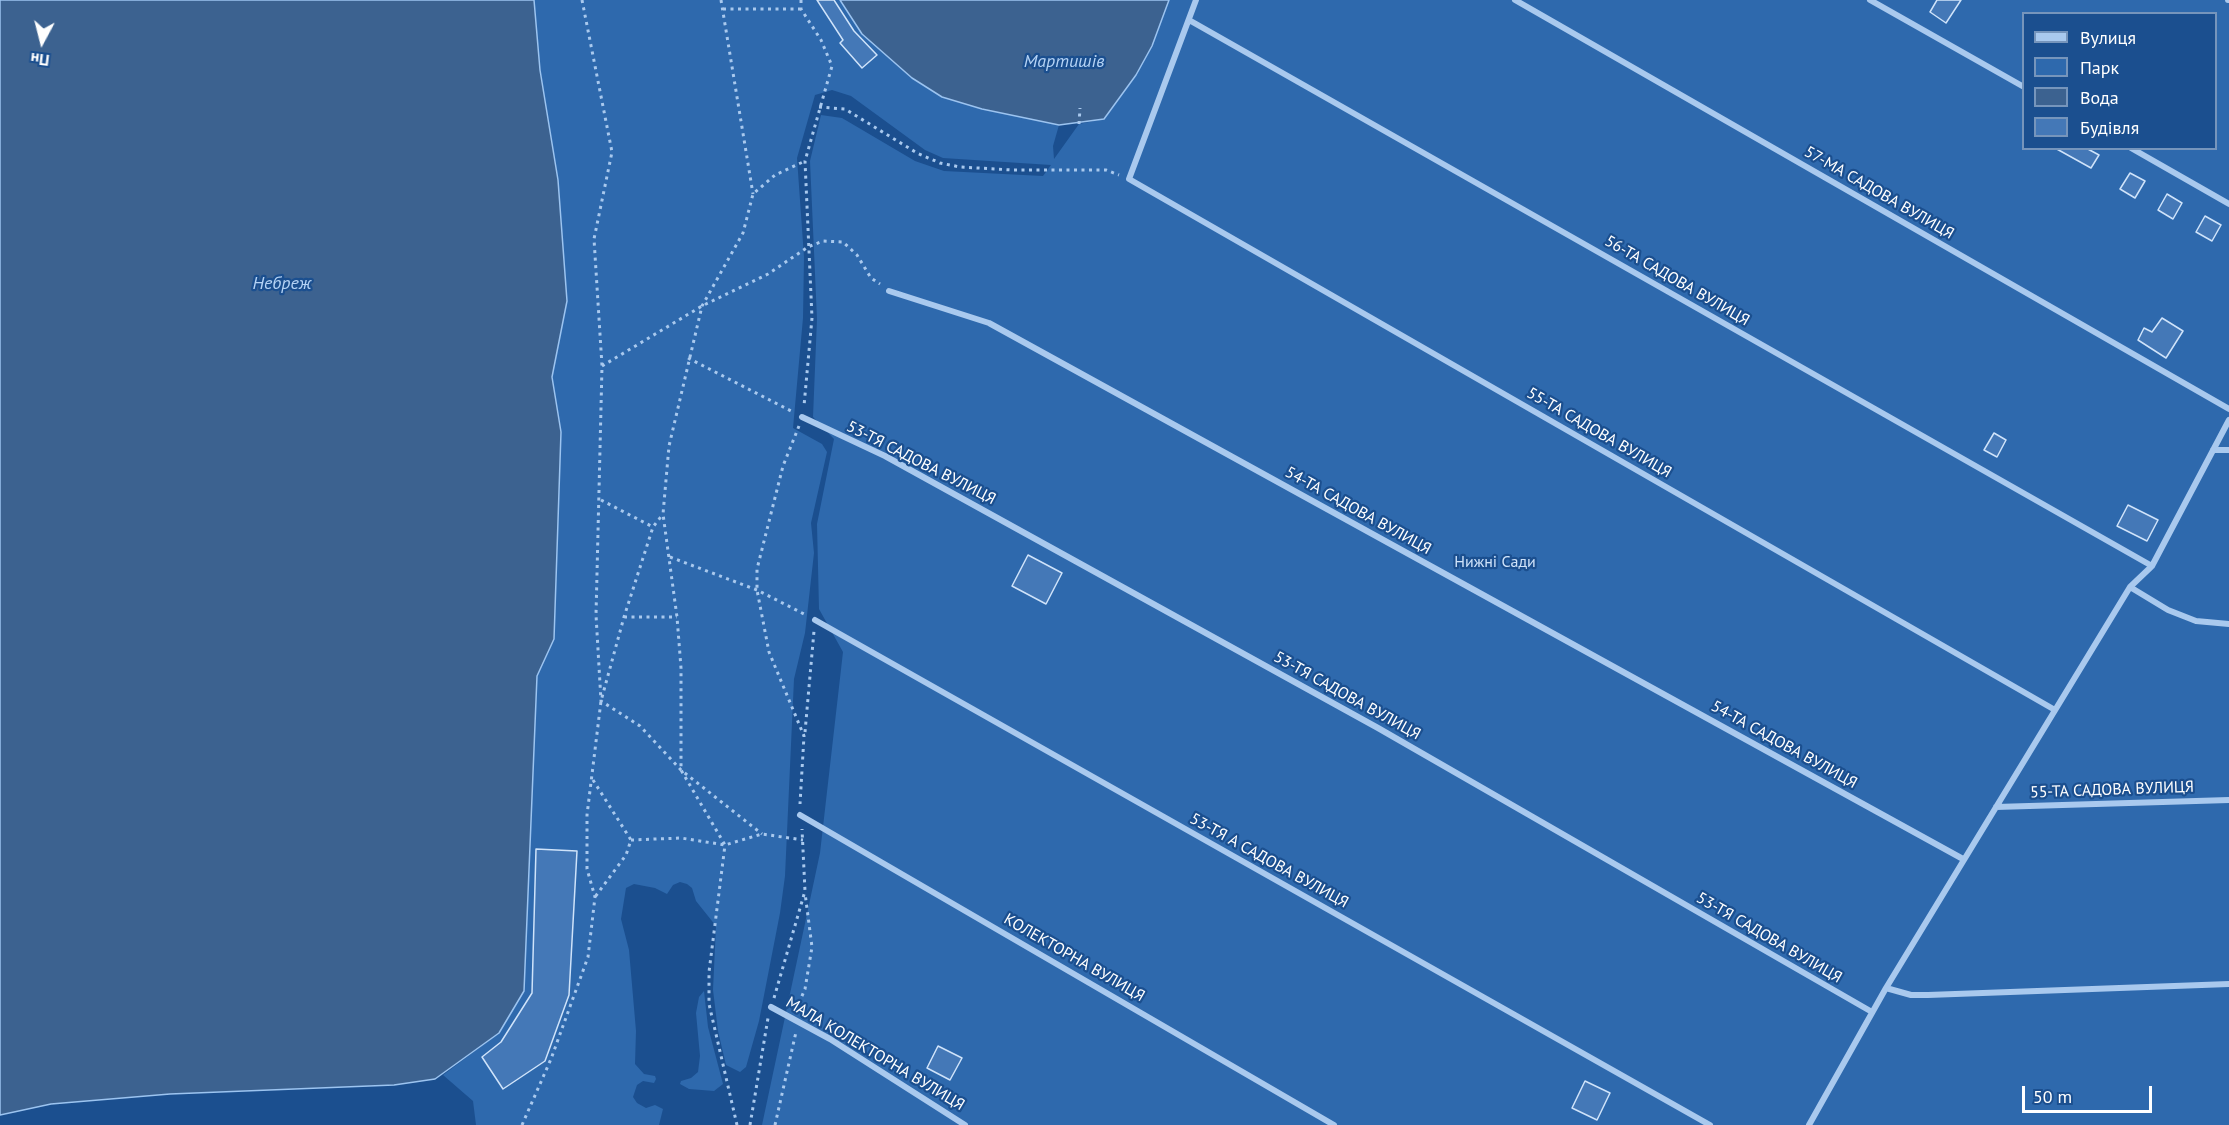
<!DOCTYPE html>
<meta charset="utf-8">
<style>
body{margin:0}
#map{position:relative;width:2229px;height:1125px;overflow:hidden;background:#1b4f8f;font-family:"PT Sans",sans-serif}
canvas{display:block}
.legend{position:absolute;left:2022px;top:12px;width:195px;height:138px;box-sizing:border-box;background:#1b4f8f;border:2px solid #7695bc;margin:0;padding:8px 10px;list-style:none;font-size:18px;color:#fff}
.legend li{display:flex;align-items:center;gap:12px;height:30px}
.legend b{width:30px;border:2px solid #7695bc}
.north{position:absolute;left:12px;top:12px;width:60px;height:60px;-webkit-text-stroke:4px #1b4f8f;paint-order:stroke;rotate:187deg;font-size:16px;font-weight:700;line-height:24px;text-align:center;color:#fff}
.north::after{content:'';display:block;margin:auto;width:21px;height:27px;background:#fff;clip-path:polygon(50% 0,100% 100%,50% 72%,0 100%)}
.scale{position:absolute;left:2022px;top:1086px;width:130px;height:27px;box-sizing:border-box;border:3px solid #fff;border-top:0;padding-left:8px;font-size:18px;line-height:21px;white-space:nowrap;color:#fff;-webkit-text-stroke:4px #1b4f8f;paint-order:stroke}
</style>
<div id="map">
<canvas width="2229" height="1125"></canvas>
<ul class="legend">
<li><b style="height:8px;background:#a9c9ee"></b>Вулиця</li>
<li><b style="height:16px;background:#2e69ad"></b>Парк</li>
<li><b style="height:16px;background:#3c6290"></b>Вода</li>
<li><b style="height:16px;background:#4478b7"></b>Будівля</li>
</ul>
<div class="north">Пн</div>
<div class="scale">50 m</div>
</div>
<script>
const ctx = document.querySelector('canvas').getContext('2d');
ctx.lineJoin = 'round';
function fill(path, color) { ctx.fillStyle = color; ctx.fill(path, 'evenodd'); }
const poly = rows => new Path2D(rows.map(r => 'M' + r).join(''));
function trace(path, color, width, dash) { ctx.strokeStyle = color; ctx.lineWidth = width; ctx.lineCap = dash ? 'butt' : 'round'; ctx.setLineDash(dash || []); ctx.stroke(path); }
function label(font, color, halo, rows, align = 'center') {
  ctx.font = font + ' "PT Sans",sans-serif'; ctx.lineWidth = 4.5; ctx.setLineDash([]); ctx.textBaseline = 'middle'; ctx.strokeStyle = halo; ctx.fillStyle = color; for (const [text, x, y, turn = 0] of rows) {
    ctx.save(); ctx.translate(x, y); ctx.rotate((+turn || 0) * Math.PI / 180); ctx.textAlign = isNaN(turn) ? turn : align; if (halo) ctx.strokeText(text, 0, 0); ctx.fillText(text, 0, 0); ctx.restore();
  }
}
const green = poly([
 [534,0,840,0,862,34,912,78,942,97,982,109,1059,125,1053,146,1054,159,1079,124,1104,119,1136,75,1152,46,1169,0,2229,0,2229,1125,762,1125,820,853,843,652,819,609,817,524,834,439,813,417,817,319,810,161,821,115,842,118,915,161,944,171,1043,176,1051,165,943,158,925,150,851,96,832,90,815,95,797,158,804,257,803,318,793,428,822,444,827,452,811,523,814,553,805,633,794,679,785,876,780,913,759,1021,746,1067,740,1072,726,1065,718,1031,713,990,716,926,696,901,692,888,687,884,680,882,673,885,667,894,655,888,634,884,626,888,621,919,629,950,636,1031,635,1064,644,1074,655,1076,656,1079,654,1083,643,1081,637,1085,633,1097,637,1103,646,1108,655,1105,663,1109,659,1125,476,1125,473,1101,443,1075,499,1033,530,819,537,676,554,639,561,432,552,377,567,301,558,180,540,70],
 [2024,14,2216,14,2216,148,2024,148],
 [704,991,708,1027,723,1084,714,1091,689,1089,680,1084,681,1081,691,1078,698,1072,700,1056,696,1013,699,997]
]);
const water = poly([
 [0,0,534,0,540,70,558,180,567,301,552,377,561,432,554,639,537,676,524,991,499,1033,435,1079,394,1085,170,1094,51,1104,0,1115,0,0],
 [840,0,1169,0,1152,46,1136,75,1104,119,1059,125,982,109,942,97,912,78,862,34,840,0]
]);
const building = poly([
 [817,0,834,0,854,31,877,55,862,68,840,43,843,40,817,0],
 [1937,0,1961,0,1946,23,1930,12,1937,0],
 [2055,148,2086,148,2099,155,2091,168,2055,148],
 [2130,173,2145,181,2135,198,2120,189,2130,173],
 [2167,194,2182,203,2173,219,2158,210,2167,194],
 [2205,216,2221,225,2212,241,2196,232,2205,216],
 [2162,318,2183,331,2166,358,2138,340,2144,328,2152,332,2162,318],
 [1994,433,2006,440,1997,457,1984,450,1994,433],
 [2128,505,2158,520,2147,541,2117,526,2128,505],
 [1028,555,1062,573,1046,604,1012,586,1028,555],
 [536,849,577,851,569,995,545,1061,503,1089,482,1057,501,1042,532,993,536,849],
 [938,1046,962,1058,950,1080,927,1068,938,1046],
 [1585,1081,1610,1093,1597,1120,1572,1108,1585,1081]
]);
const path = poly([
 [582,0,612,152,594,239,602,366,596,615,601,701,640,726,681,770,762,834],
 [721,0,753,194],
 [801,0,801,9,821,40,832,66,805,161,812,318,804,406],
 [723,9,801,9],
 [819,107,845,109,917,153,940,163,960,167,1013,170,1106,170,1119,175],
 [1079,124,1080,108],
 [688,358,793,412],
 [602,366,702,306,768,274,808,247,823,241,843,242,857,255,871,278,880,284],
 [799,426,783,466,757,569,757,590,769,652,804,736,800,804],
 [601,500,653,527],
 [670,557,757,590,806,615],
 [624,617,677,617],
 [805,732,814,631],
 [593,780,631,840,626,855,595,897],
 [631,840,681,838,725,845,762,834,803,840],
 [774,998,805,891,802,829],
 [796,1010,805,989,812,947,805,893],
 [522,1125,551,1059,588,957,595,897,587,869,587,815,601,701,624,617,653,527,663,514],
 [737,1125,709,1004,709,972,725,845,681,770,681,668,677,617,663,514,669,446,702,306,743,233,753,194,775,175,805,161],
 [750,1125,768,1018],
 [775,1125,796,1032]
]);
const minor = poly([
 [1196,0,1129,179,2055,710],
 [1515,0,2229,409],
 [1870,0,2024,87],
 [2228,0,2229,0],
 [1189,20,2152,566],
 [2131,148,2229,204],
 [889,291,989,323,1963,859],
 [802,417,885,456,1378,728,1872,1012],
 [2213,450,2229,450],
 [2130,587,2168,610,2196,621,2229,624],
 [815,620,1710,1125],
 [1996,807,2229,800],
 [800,815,1334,1125],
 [1886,988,1911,995,1928,995,2229,984],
 [771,1007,830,1039,965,1125],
 [1809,1125,1886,988,2130,587,2152,566,2229,420]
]);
const streetNames = [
 ["57-МА САДОВА ВУЛИЦЯ",1879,193,30],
 ["56-ТА САДОВА ВУЛИЦЯ",1677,281,30],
 ["55-ТА САДОВА ВУЛИЦЯ",1599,433,30],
 ["53-ТЯ САДОВА ВУЛИЦЯ",921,463,27],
 ["54-ТА САДОВА ВУЛИЦЯ",1358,511,29],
 ["53-ТЯ САДОВА ВУЛИЦЯ",1347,696,29],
 ["54-ТА САДОВА ВУЛИЦЯ",1784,745,29],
 ["55-ТА САДОВА ВУЛИЦЯ",2112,790,-2],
 ["53-ТЯ А САДОВА ВУЛИЦЯ",1269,861,29],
 ["53-ТЯ САДОВА ВУЛИЦЯ",1769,938,30],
 ["КОЛЕКТОРНА ВУЛИЦЯ",1074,958,30],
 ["МАЛА КОЛЕКТОРНА ВУЛИЦЯ",875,1054,31]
];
const parkNames = [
 ["Нижні Сади",1495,562]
];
const waterNames = [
 ["Мартишів",1064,62],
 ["Небреж",282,284]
];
fill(green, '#2e69ad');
fill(water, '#3c6290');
trace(water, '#9cc4f0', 1.5);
fill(building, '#4478b7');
trace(building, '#cfe3fa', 1.5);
trace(path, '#a9c9ee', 3, [3, 4.5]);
trace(minor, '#a9c9ee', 6);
label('16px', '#fff', '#1b4f8f', streetNames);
label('16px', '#cfe3fa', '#1b4f8f', parkNames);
label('italic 18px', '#b5d3f5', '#1b4f8f', waterNames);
</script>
